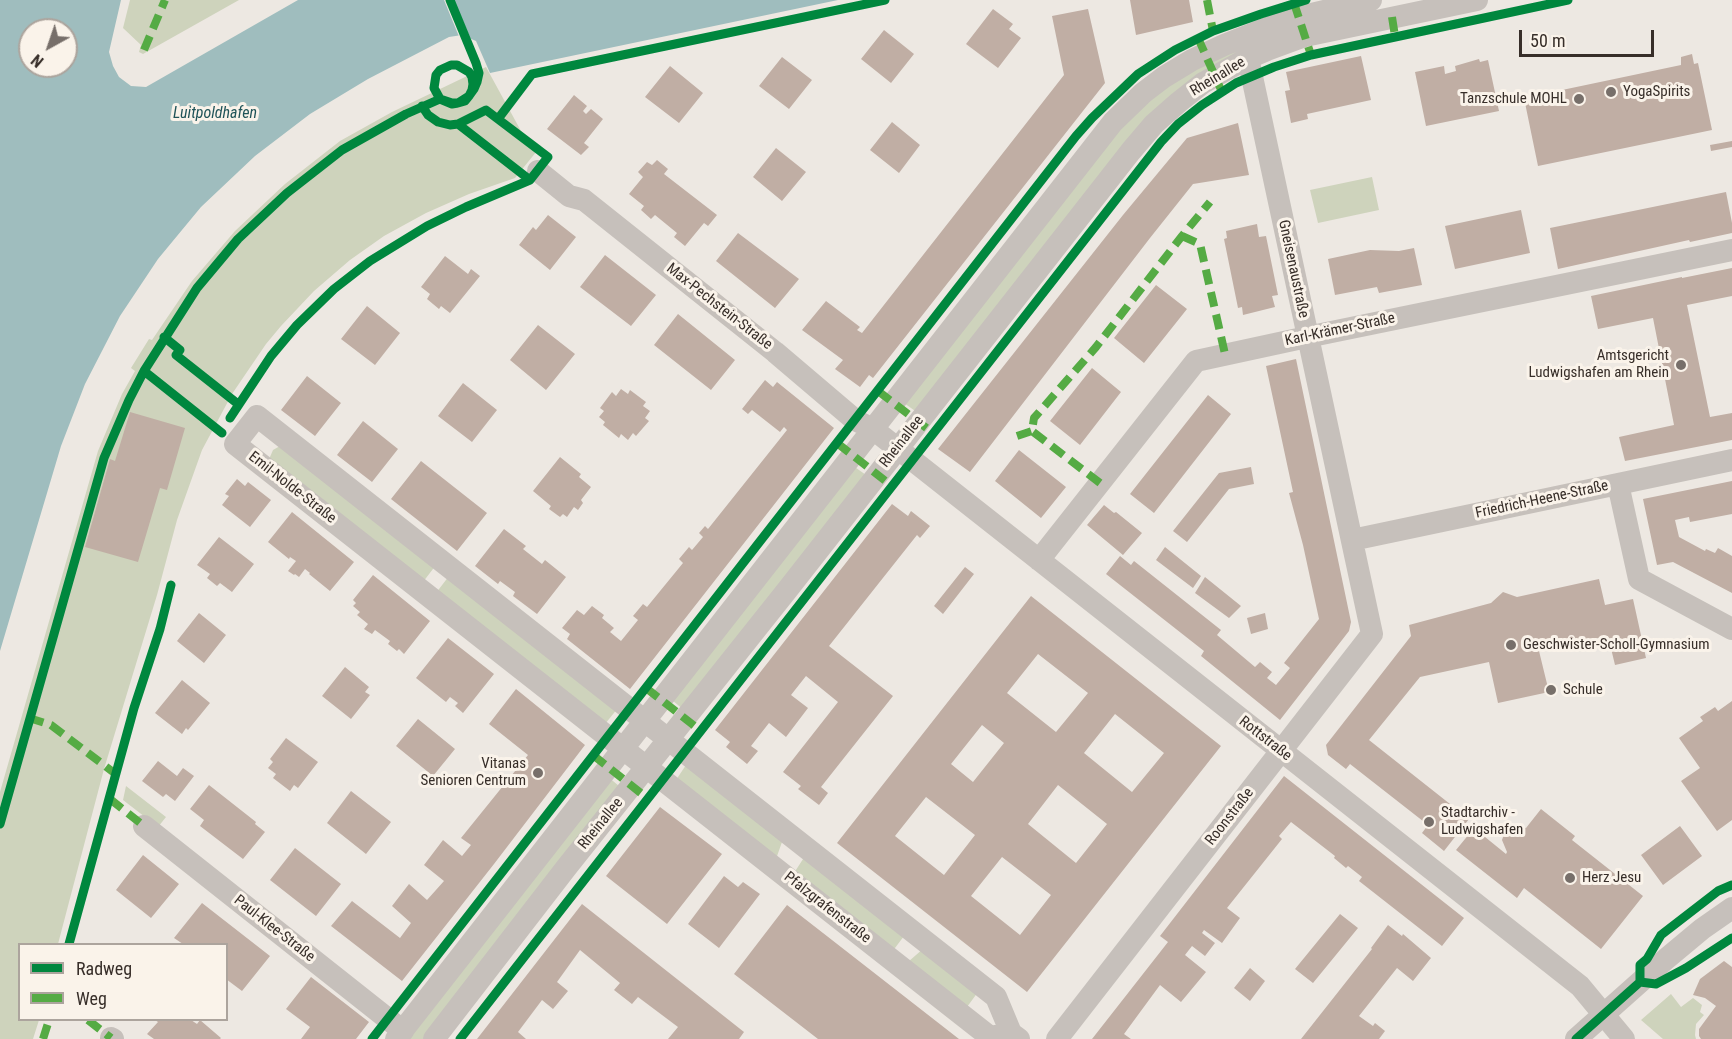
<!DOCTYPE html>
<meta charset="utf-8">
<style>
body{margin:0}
#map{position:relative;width:1732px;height:1039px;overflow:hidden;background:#ede8e2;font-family:"Roboto Condensed",sans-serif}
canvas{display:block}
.legend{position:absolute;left:18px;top:943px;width:210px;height:78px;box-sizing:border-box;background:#faf3ea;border:2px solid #aca49d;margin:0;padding:8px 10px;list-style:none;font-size:18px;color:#372e29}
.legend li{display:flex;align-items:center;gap:12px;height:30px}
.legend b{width:30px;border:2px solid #aca49d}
.north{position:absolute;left:18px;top:18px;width:60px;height:60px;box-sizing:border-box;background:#faf3ea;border:2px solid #aca49d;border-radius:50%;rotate:220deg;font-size:16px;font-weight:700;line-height:24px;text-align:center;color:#372e29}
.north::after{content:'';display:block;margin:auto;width:21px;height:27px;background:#776f6a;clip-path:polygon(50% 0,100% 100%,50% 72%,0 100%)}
.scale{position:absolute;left:1519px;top:30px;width:135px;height:27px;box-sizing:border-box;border:3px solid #372e29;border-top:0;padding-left:8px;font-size:18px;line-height:21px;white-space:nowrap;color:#372e29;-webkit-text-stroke:4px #faf3ea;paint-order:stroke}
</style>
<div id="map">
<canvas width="1732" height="1039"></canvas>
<ul class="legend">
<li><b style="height:8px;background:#00873e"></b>Radweg</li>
<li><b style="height:8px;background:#55ab44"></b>Weg</li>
</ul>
<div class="north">N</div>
<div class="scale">50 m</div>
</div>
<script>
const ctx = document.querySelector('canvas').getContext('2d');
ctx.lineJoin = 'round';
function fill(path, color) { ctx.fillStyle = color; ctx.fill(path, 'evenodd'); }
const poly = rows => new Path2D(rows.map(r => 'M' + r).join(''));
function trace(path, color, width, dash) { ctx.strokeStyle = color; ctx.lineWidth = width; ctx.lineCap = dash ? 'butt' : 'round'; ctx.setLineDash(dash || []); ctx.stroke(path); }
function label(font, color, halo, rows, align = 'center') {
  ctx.font = font + ' "Roboto Condensed",sans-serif'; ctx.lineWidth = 6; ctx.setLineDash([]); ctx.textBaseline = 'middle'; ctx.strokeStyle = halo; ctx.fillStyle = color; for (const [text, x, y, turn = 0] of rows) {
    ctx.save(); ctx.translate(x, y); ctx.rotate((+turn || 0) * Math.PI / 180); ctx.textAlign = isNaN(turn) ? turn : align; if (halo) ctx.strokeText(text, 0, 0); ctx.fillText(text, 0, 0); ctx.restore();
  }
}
const green = poly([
 [130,0,239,0,143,54,139,52,141,45,123,28],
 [1293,25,1206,72,918,413,904,403,1094,152,1177,76],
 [486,67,521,131,541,146,515,178,469,194,426,213,384,236,350,260,314,291,281,326,266,344,232,394,202,450,177,520,157,595,104,769,58,944,20,944,20,1020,39,1020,33,1039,0,1039,0,792,98,451,122,394,135,371,131,368,149,339,152,340,192,281,235,231,285,184,340,141,392,112],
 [1372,177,1379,210,1318,223,1310,190],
 [280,446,436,565,423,582,270,461,270,457,273,450],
 [852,465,866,475,685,711,672,700],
 [449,576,618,708,605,724,436,593],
 [686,765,782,842,776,859,676,780],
 [607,776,619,786,423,1039,404,1039],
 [126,786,166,817,158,827,123,800],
 [805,856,904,936,892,952,794,873],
 [924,948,978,992,967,1007,908,962],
 [1671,994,1681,1007,1693,998,1702,1005,1700,1012,1704,1015,1696,1024,1695,1035,1696,1039,1663,1039,1641,1020]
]);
const water = poly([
 [0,0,121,0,109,52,113,66,119,77,131,86,146,87,298,0,838,0,490,73,476,41,462,35,449,37,368,79,310,114,255,156,201,207,158,259,120,316,85,384,61,446,0,651],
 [30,30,66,30,66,66,30,66]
]);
const pier = poly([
 [444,0,454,0,472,42,460,39]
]);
const building = poly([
 [1130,0,1189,0,1193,22,1136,35],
 [993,9,1013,24,1009,29,1021,38,998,68,966,44],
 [1088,9,1105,83,873,378,869,375,860,387,835,369,843,360,802,330,826,301,860,327,857,330,862,333,1064,75,1052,16],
 [884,30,914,54,891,83,861,59],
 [1692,54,1694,64,1698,63,1712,130,1538,166,1524,98,1681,65,1681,57],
 [1361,56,1371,100,1307,114,1308,119,1291,123,1285,91,1290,90,1286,72],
 [782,57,812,80,789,109,759,86],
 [1479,59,1480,62,1488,60,1499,111,1426,126,1415,72,1444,66,1445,74,1456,71,1455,66],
 [670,66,703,93,679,123,645,97],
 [574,95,587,106,583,111,586,114,591,109,603,119,584,143,589,147,581,155,547,129],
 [892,122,920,145,899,173,870,150],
 [1238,123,1249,175,1193,184,1150,238,970,472,938,449,1123,215,1187,138],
 [1732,141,1732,147,1711,151,1710,145],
 [776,148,806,172,782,201,753,177],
 [657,160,668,169,664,174,717,215,708,226,704,223,685,246,674,237,677,233,655,215,651,219,641,210,644,206,629,194,643,177,638,172,647,162,652,165],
 [1726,192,1732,223,1732,233,1690,242,1689,240,1558,269,1550,228],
 [1521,210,1530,253,1455,269,1445,226],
 [548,215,576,237,550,270,519,245,533,227,536,230],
 [1257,224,1259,237,1266,236,1278,295,1272,296,1275,307,1243,315,1242,307,1238,308,1224,239,1227,238,1226,231],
 [738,233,799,279,775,308,716,261],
 [1414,248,1422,285,1379,293,1377,287,1335,295,1328,259,1370,250,1399,251],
 [605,255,656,295,631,326,580,287],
 [445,256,468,274,471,269,480,276,450,313,441,306,439,309,427,299,430,294,421,287],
 [1732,268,1732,296,1687,305,1710,417,1732,413,1732,440,1625,461,1619,437,1674,425,1653,318,1598,329,1591,296,1682,277,1682,278],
 [1156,285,1187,309,1144,363,1114,338],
 [367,306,400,333,375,365,341,339],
 [678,314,735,360,711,390,654,345],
 [538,325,575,354,546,390,510,360],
 [1296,359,1351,622,1349,631,1280,720,1201,656,1204,651,1106,574,1120,556,1131,565,1134,561,1221,630,1217,635,1255,667,1260,662,1272,672,1267,678,1276,685,1290,668,1284,663,1319,619,1303,545,1289,493,1293,492,1266,366],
 [1092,368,1121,392,1080,445,1050,421],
 [307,376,341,403,315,436,281,410],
 [765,380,773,387,777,382,834,428,630,689,567,639,570,634,562,628,577,610,584,615,592,606,604,615,602,618,614,628,610,632,621,641,638,620,633,616,643,604,647,607,683,563,679,559,689,547,692,550,703,537,699,533,705,526,708,529,787,430,784,427,780,432,752,410,748,414,742,409],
 [463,383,497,410,472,442,438,416],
 [621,389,628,394,630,390,646,402,643,406,650,411,645,418,649,421,636,436,633,433,628,440,621,434,619,438,603,425,605,422,599,417,604,411,600,408,612,392,616,396],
 [1208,395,1231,414,1154,513,1130,494],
 [130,412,185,428,167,490,160,488,138,562,85,547,110,459,115,461],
 [363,421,398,449,372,482,337,455],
 [1019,450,1066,487,1041,518,995,481],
 [560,457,581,474,579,477,591,487,581,500,583,503,578,510,574,507,567,517,563,514,560,517,549,509,551,506,533,491],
 [421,461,487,513,457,551,391,499],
 [1251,467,1254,484,1229,489,1187,542,1173,531,1219,473],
 [237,479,245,486,248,482,271,500,250,527,222,505,229,496,225,494],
 [1732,481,1732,514,1690,522,1689,517,1675,520,1679,537,1705,551,1706,549,1715,553,1718,548,1732,556,1732,593,1673,562,1657,565,1643,499],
 [892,504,908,516,911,511,930,526,920,538,917,535,829,646,893,696,821,787,828,793,819,805,798,789,801,786,783,772,838,702,806,676,791,695,808,708,786,737,769,723,751,746,758,751,747,764,726,747,730,742,715,730],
 [1104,505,1114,513,1116,512,1142,533,1123,555,1087,525],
 [292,512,354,562,330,591,309,574,310,573,305,569,299,577,295,574,294,575,288,571,296,561,290,557,289,559,268,542],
 [504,529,526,546,523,549,542,564,545,560,566,577,537,614,513,596,515,592,500,581,498,584,475,566],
 [219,537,254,564,232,592,220,583,217,586,207,578,210,574,197,565],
 [1165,547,1201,576,1193,588,1156,560],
 [965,567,974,574,943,614,934,606],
 [373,575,430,621,404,654,399,649,397,651,388,644,390,641,375,630,372,634,364,629,368,624,357,615,360,612,353,606,356,603,353,600],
 [1205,577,1241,606,1229,618,1195,593],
 [1599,579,1605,605,1633,599,1646,658,1615,665,1608,636,1539,651,1549,692,1498,703,1489,662,1420,677,1369,740,1469,819,1444,851,1422,833,1428,825,1350,764,1346,769,1328,755,1326,745,1411,636,1409,625,1491,603,1503,592,1517,597],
 [1031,596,1221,746,1027,992,837,843],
 [1038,654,1088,693,1056,732,1007,693],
 [1115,714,1164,753,1132,792,1084,753],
 [982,725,1004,743,973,782,951,764],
 [1058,785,1107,824,1076,863,1028,824],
 [926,797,975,835,944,875,895,836],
 [1002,857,1051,895,1020,935,971,896],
 [199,613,226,635,204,663,177,641],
 [1265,613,1268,629,1251,634,1247,618],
 [448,638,494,674,463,713,455,706,458,703,450,697,446,702,416,678],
 [345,667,369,687,365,692,370,695,351,719,322,696],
 [182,680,210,703,188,730,186,728,182,734,155,713],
 [516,689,585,745,494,864,402,981,331,926,352,901,400,938,411,923,392,906,409,884,427,900,444,881,424,865,443,840,462,856,471,845,461,838,528,755,489,724],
 [1732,701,1732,820,1717,831,1681,781,1700,768,1679,738,1703,721,1700,717,1715,707,1718,711],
 [418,719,455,749,433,776,396,746],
 [286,738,318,762,298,788,294,785,290,791,273,778,276,774,268,768,273,762,270,759],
 [158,761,177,776,183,768,194,776,175,801,166,794,163,797,142,781],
 [1284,776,1464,918,1442,946,1359,881,1362,877,1348,866,1346,868,1334,858,1335,856,1291,822,1279,836,1282,839,1227,908,1240,918,1222,943,1204,930,1202,933,1215,943,1205,956,1192,946,1185,955,1206,972,1181,1002,1160,985,1124,1034,1131,1039,1092,1039,1168,942,1160,936],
 [209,785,256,822,255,824,265,832,243,859,200,826,204,820,190,809],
 [351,791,391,822,366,854,327,823],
 [660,807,722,854,667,924,606,876],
 [1541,809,1575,836,1572,840,1643,896,1601,949,1524,888,1517,898,1456,850,1474,828,1506,854,1507,852,1502,840,1505,831,1513,825,1526,828],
 [1680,826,1702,856,1663,885,1641,855],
 [295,848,341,884,316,916,270,880],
 [143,855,179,884,151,918,116,890],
 [724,876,738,887,743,882,760,894,719,948,688,924],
 [202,903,270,956,242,991,226,979,226,944,183,944,174,938],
 [582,904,744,1032,739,1039,668,1039,678,1027,638,997,632,1004,614,990,620,983,580,950,557,982,568,991,553,1009,542,1000,518,1032,526,1039,477,1039],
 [787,905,823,933,959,1039,818,1039,734,974],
 [1340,914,1358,928,1313,983,1295,969],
 [1388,925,1402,936,1403,934,1431,958,1413,981,1397,968,1359,1016,1373,1026,1375,1023,1385,1031,1379,1039,1301,1039,1372,949,1371,948],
 [1724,961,1732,967,1732,1039,1701,1039,1699,1036,1699,1029,1716,1006,1705,998,1693,995,1700,979],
 [1250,968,1265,981,1250,1001,1234,988],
 [311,977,369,1022,356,1039,301,1039,310,1027,286,1009],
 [155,1020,191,1020,197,1024,200,1020,221,1038,220,1039,154,1039,147,1034,158,1022]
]);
const minor = poly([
 [538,171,569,196,584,200,775,352,855,420,873,429,897,448,1580,986,1624,1039],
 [1618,484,1639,579,1732,629],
 [1352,540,1732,460],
 [1039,560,1196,361,1307,337,1732,250],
 [144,826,403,1031],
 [1011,1033,990,1037,235,444,257,416,996,997,1011,1033,1019,1039],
 [111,1038,113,1039],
 [396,1039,1113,122,1143,93,1164,77,1192,60,1224,45,1290,19,1371,0],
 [434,1039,566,868,788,589,1131,151,1154,124,1179,102,1203,83,1248,58,1267,50,1305,36,1477,0],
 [1057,1039,1372,634,1248,58],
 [1576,1039,1666,959,1702,929,1732,908]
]);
const quiet = poly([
 [1207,0,1213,31],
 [1294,3,1311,55],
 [1392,17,1395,36],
 [1198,38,1222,92],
 [144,50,165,0],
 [1182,236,1200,244,1225,354],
 [878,391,933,433],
 [1017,436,1032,431],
 [837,443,892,486],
 [1100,483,1032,431,1034,418,1096,347,1182,236,1210,202],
 [646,688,701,731],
 [29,718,51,725,117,775],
 [593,755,647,798],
 [110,799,144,826],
 [88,1020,111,1038],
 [43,1039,49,1020]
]);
const cycleway = poly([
 [422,106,428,115,438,122,450,125,458,124,530,180],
 [498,119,532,74,885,0],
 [164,337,180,350,176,355,238,404],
 [144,371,222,433],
 [230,418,271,356,297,325,334,289,370,261,427,226,466,207,530,180,548,157,486,110,458,124],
 [0,824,104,458,129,400,144,371,197,288,238,239,287,193,342,150,406,114,440,99,452,104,458,103,465,101,469,96,472,90,473,84,472,77,469,72,457,65,451,65,440,70,436,75,434,88,440,99,452,103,458,103,469,96,474,89,477,82,479,73,476,63,450,0],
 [69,944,134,708,160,629,171,585],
 [1640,982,1640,965,1647,959,1661,935,1718,891,1732,885],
 [1640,982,1656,984,1686,968,1732,938],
 [372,1039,1076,136,1092,118,1138,74,1175,50,1213,31,1261,14,1306,0],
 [460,1039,1161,142,1178,124,1202,105,1236,83,1274,67,1311,55,1568,0],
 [1576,1039,1640,982]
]);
const markers = [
 [1611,92,6,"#776f6a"],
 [1579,99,6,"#776f6a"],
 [1681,365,6,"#776f6a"],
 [1511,645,6,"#776f6a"],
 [1551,690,6,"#776f6a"],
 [538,773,6,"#776f6a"],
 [1429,822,6,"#776f6a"],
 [1570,878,6,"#776f6a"]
];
const streetNames = [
 ["Rheinallee",1218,77,-31],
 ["Gneisenaustraße",1293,269,78],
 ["Max-Pechstein-Straße",719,307,38],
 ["Karl-Krämer-Straße",1340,330,-12],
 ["Rheinallee",902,442,-52],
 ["Emil-Nolde-Straße",292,488,38],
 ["Friedrich-Heene-Straße",1542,500,-12],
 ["Rottstraße",1265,739,38],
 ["Roonstraße",1230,817,-52],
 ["Rheinallee",601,824,-51],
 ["Pfalzgrafenstraße",827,908,38],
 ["Paul-Klee-Straße",274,929,38]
];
const poiNames = [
 ["YogaSpirits",1623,92],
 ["Tanzschule MOHL",1567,99,"right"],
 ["Amtsgericht",1669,356,"right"],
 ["Ludwigshafen am Rhein",1669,373,"right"],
 ["Geschwister-Scholl-Gymnasium",1523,645],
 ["Schule",1563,690],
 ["Vitanas",526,764,"right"],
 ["Senioren Centrum",526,781,"right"],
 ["Stadtarchiv -",1441,813],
 ["Ludwigshafen",1441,830],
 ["Herz Jesu",1582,878]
];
const waterNames = [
 ["Luitpoldhafen",215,114]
];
fill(green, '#ced3bc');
fill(water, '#9fbdbe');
fill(pier, '#ede8e2');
fill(building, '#c0aea4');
trace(minor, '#c6c0bb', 22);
trace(quiet, '#55ab44', 8, [15, 8]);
trace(cycleway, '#00873e', 9);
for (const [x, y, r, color] of markers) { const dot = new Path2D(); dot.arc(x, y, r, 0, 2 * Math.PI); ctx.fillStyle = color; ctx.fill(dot); trace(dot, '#faf3ea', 2); }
label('15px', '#372e29', '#faf3ea', streetNames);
label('15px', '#372e29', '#faf3ea', poiNames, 'left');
label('italic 16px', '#1f5358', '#faf3ea', waterNames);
</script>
